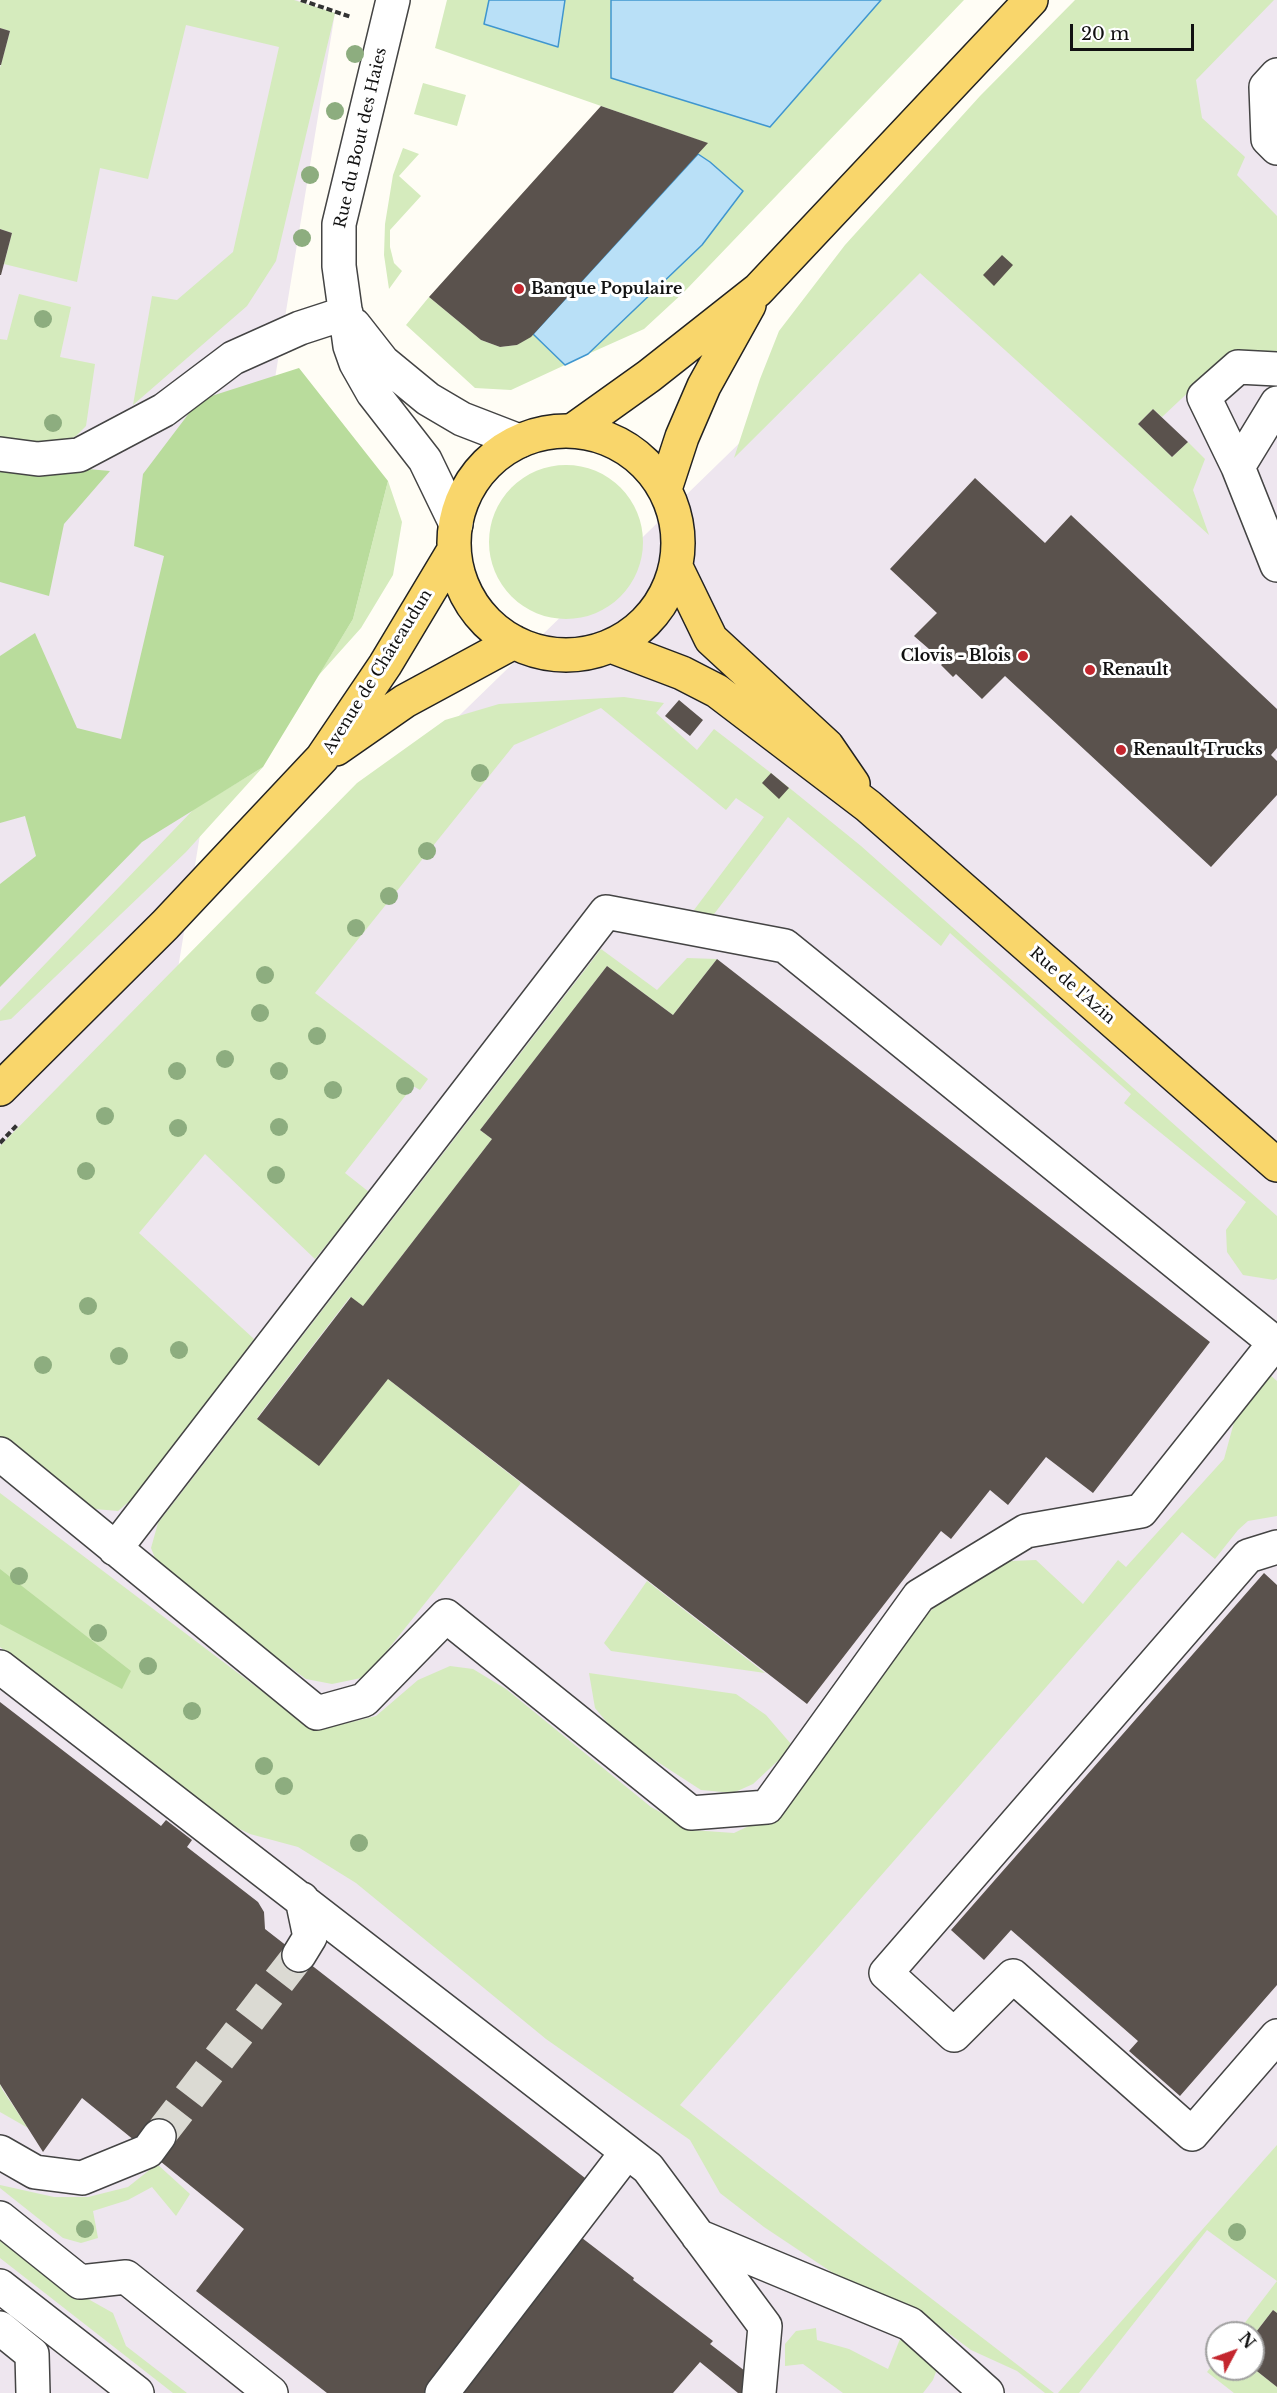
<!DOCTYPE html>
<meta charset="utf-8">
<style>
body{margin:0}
#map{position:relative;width:1277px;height:2393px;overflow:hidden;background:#fffdf5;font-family:"Libre Baskerville",serif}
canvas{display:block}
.north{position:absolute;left:1205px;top:2321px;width:60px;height:60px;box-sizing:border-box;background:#fff;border:2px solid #a0a0a0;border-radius:50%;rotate:49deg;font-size:16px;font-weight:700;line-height:24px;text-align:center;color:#111}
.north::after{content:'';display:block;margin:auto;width:21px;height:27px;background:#c4262e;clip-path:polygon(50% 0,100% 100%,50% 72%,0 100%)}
.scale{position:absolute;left:1070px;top:24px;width:124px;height:27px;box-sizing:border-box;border:3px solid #111;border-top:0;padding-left:8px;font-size:18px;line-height:21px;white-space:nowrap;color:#111;-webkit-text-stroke:4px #fff;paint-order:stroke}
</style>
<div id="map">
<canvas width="1277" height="2393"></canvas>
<div class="north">N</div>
<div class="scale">20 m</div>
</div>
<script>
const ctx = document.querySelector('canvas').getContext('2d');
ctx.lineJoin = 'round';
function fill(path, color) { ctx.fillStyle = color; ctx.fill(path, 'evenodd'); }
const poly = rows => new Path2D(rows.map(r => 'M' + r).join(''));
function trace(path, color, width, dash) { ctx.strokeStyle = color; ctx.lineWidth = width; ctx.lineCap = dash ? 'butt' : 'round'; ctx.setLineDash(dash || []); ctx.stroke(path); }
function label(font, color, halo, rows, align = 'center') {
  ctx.font = font + ' "Libre Baskerville",serif'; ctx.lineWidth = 6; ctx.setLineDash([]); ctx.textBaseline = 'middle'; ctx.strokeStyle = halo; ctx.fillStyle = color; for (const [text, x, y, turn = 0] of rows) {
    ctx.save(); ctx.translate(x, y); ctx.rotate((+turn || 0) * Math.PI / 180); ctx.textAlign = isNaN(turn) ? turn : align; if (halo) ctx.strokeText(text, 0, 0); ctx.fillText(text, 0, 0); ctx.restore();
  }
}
const industrial = poly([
 [0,0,297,0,335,13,174,993,939,249,1201,0,1277,0,1277,2393,0,2393],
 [1217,2333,1253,2333,1253,2369,1217,2369]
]);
const green = poly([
 [0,0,294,0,335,13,276,261,247,306,133,405,152,296,177,300,233,252,279,47,186,25,148,179,100,168,77,282,4,264,12,233,0,229,0,68,10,31,0,28],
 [447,0,489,0,484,24,557,47,565,0,611,0,611,78,770,127,881,0,964,0,684,292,644,329,588,354,702,245,710,162,698,154,707,143,435,48],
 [1075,0,1274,0,1196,80,1202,118,1245,157,1237,175,1277,216,1277,352,1230,353,1162,417,1153,409,1138,424,1172,457,1188,442,1205,459,1193,490,1209,535,920,273,734,458,760,379,779,331,845,245,980,96],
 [423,83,466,95,457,126,414,114],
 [403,148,419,154,399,176,421,196,390,230,390,247,394,263,402,271,389,289,384,255,385,224,393,175],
 [19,294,71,307,60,357,95,364,86,426,76,436,54,446,0,440,0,339,7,340],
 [429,297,481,340,500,347,517,345,533,334,565,365,511,390,475,388,406,325],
 '489 542a77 77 0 1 1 154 0a77 77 0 1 1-154 0Z',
 [388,481,402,522,393,575,361,628,318,676,353,619],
 [624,697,664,703,656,713,697,750,714,729,771,773,861,846,1277,1216,1277,1278,1274,1280,1243,1275,1227,1252,1226,1230,1246,1202,1124,1103,1131,1094,950,933,941,946,788,817,711,918,694,910,764,817,736,798,726,810,601,708,514,745,315,993,428,1079,420,1090,413,1086,345,1173,369,1192,315,1259,205,1154,139,1233,254,1339,144,1489,118,1511,83,1508,0,1442,0,1146,357,783,445,720,499,704],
 [263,767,186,852,11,1019,0,1021,0,1011,194,809],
 [601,949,657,990,687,958,717,959,673,1015,607,966,480,1130,492,1139,363,1306,350,1297,257,1418,388,1379,521,1483,366,1677,332,1684,306,1679,161,1573,151,1548,158,1523],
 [1269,1374,1277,1381,1277,1516,1248,1521,1238,1530,1215,1559,1182,1532,680,2105,1054,2393,1045,2393,1017,2371,971,2350,916,2309,833,2273,764,2227,720,2193,690,2140,546,2039,356,1883,298,1847,250,1834,221,1820,0,1647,0,1493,300,1720,331,1727,376,1716,418,1680,450,1666,473,1669,506,1689,651,1807,692,1830,734,1833,774,1814,921,1619,968,1579,1010,1561,1036,1560,1083,1604,1118,1560,1126,1567,1224,1459,1236,1415],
 [647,1581,765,1673,611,1651,604,1643],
 [589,1673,736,1694,766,1715,791,1744,782,1757,753,1784,733,1793,701,1790,619,1737,595,1708],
 [0,2084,2,2089,28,2128,0,2112],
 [1277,2145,1277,2313,1273,2310,1253,2336,1253,2333,1237,2333,1277,2281,1207,2230,1079,2393,1058,2393],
 [157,2164,190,2194,176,2216,152,2187,128,2200,93,2211,98,2238,81,2243,63,2238,0,2188,0,2185,54,2197,88,2197,128,2187],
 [0,2231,74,2291,113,2313,126,2346,187,2393,173,2393,0,2258],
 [816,2328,817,2340,849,2349,888,2369,900,2339,922,2352,937,2369,933,2380,923,2393,843,2393,803,2364,785,2366,785,2344,796,2331],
 [1217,2359,1217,2369,1253,2368,1277,2387,1277,2393,1234,2393,1207,2372]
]);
const forest = poly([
 [299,368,388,481,353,619,263,767,142,842,0,987,0,884,36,856,25,816,0,823,0,656,35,633,77,728,121,739,164,556,134,546,143,474,199,400],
 [0,461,110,471,64,524,49,596,0,582],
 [0,1569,131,1671,122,1689,0,1624]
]);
const water = poly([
 [489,0,565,0,558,47,484,24,489,0],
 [611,0,881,0,770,127,611,78,611,0],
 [698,154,710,162,743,191,702,245,588,354,565,365,533,334,698,154]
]);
const building = poly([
 [0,28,10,31,1,65,0,65],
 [601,106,708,143,531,337,517,345,500,347,481,340,429,297],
 [0,229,12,233,1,275,0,275],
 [1002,255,1013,265,994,286,983,275],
 [1153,409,1188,442,1172,457,1138,424],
 [975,478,1045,543,1071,515,1277,709,1277,748,1271,755,1277,761,1277,795,1211,867,1005,676,982,699,956,674,953,677,941,665,944,662,914,636,937,613,890,569],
 [679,700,703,720,690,736,665,716],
 [771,773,789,788,779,799,762,783],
 [717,959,1210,1342,1093,1493,1046,1457,1008,1505,990,1490,951,1539,941,1531,807,1704,388,1379,319,1466,257,1419,351,1297,363,1306,492,1139,480,1130,607,966,673,1015],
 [1264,1573,1277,1585,1277,1985,1180,2096,1129,2051,1138,2041,1011,1930,984,1960,951,1930],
 [0,1702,161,1826,166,1820,192,1840,187,1847,258,1902,264,1912,265,1929,603,2192,573,2231,634,2278,633,2280,713,2341,710,2344,767,2388,762,2393,738,2393,700,2362,673,2393,327,2393,196,2291,244,2229,82,2098,43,2152,0,2084],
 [1273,2310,1277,2313,1277,2387,1253,2368,1253,2336]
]);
const minorTunnel = poly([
 [159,2136,299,1955]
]);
const path = poly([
 [301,0,351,17],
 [0,1143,18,1124]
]);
const minor = poly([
 [393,0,339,224,339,266,350,346,356,363,373,393,425,460,456,524],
 [1277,75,1266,87,1268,139,1277,148],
 [354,325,383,362,428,399,462,419,519,441],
 [1277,403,1238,467,1277,565],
 [0,454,38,459,79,455,164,410,233,358,300,328,346,313],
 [1238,467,1204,397,1238,367,1277,369],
 [0,1454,317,1713,364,1700,446,1616,691,1813,767,1807,919,1596,1026,1531,1141,1511,1277,1340],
 [1277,1547,1248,1556,886,1973,954,2035,1013,1976,1192,2134,1277,2036],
 [115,1549,606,912,785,946,1275,1343],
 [0,1667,648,2168,765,2326,759,2393],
 [299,1955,310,1937,302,1899],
 [0,2152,35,2172,82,2178,148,2151,159,2136],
 [0,2218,80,2282,126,2277,271,2393],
 [698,2236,910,2324,987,2393],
 [0,2286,137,2393],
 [0,2328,32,2354,33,2393],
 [442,2393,627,2152]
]);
const major = poly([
 [572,431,649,376,758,290,1031,0],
 '454 543a112 112 0 1 1 224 0a112 112 0 1 1-224 0Z',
 [665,489,682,437,704,386,749,305],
 [676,567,711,639,827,746,853,784],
 [611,646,682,673,717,691,868,806,1277,1165],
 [336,749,405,701,514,642],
 [0,1089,165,925,322,758,385,665,454,550]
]);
const trees = [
 [355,54],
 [335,111],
 [310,175],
 [302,238],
 [43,319],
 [53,423],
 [480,773],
 [427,851],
 [389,896],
 [356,928],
 [265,975],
 [260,1013],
 [317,1036],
 [225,1059],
 [177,1071],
 [279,1071],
 [405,1086],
 [333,1090],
 [105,1116],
 [279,1127],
 [178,1128],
 [86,1171],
 [276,1175],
 [88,1306],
 [179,1350],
 [119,1356],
 [43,1365],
 [19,1576],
 [98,1633],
 [148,1666],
 [192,1711],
 [264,1766],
 [284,1786],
 [359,1843],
 [85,2229],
 [1237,2232]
];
const markers = [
 [519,289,6,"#c4262e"],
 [1023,656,6,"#c4262e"],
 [1090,670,6,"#c4262e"],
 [1121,750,6,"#c4262e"]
];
const streetNames = [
 ["Rue du Bout des Haies",361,138,-77],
 ["Avenue de Châteaudun",378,672,-58],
 ["Rue de l'Azin",1072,986,41]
];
const poiNames = [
 ["Banque Populaire",531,289],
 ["Clovis - Blois",1011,656,"right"],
 ["Renault",1102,670],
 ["Renault Trucks",1133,750]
];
fill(industrial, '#eee6ef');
fill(green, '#d5ebbd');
fill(forest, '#b9dc9c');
fill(water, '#b9e0f7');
trace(water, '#3f96cf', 1.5);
fill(building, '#5a524d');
trace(minorTunnel, '#dbdad3', 33, [33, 16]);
trace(minor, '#444', 36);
trace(major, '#222', 36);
trace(path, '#333', 4, [6, 3]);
trace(minor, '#fff', 33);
trace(major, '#f9d66b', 33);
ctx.fillStyle = '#8dad7f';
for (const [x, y] of trees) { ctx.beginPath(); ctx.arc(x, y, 9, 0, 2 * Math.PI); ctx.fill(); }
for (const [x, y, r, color] of markers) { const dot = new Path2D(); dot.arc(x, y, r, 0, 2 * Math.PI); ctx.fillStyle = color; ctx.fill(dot); trace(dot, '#fff', 2); }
label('16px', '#111', '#fff', streetNames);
label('bold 16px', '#111', '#fff', poiNames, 'left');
</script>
